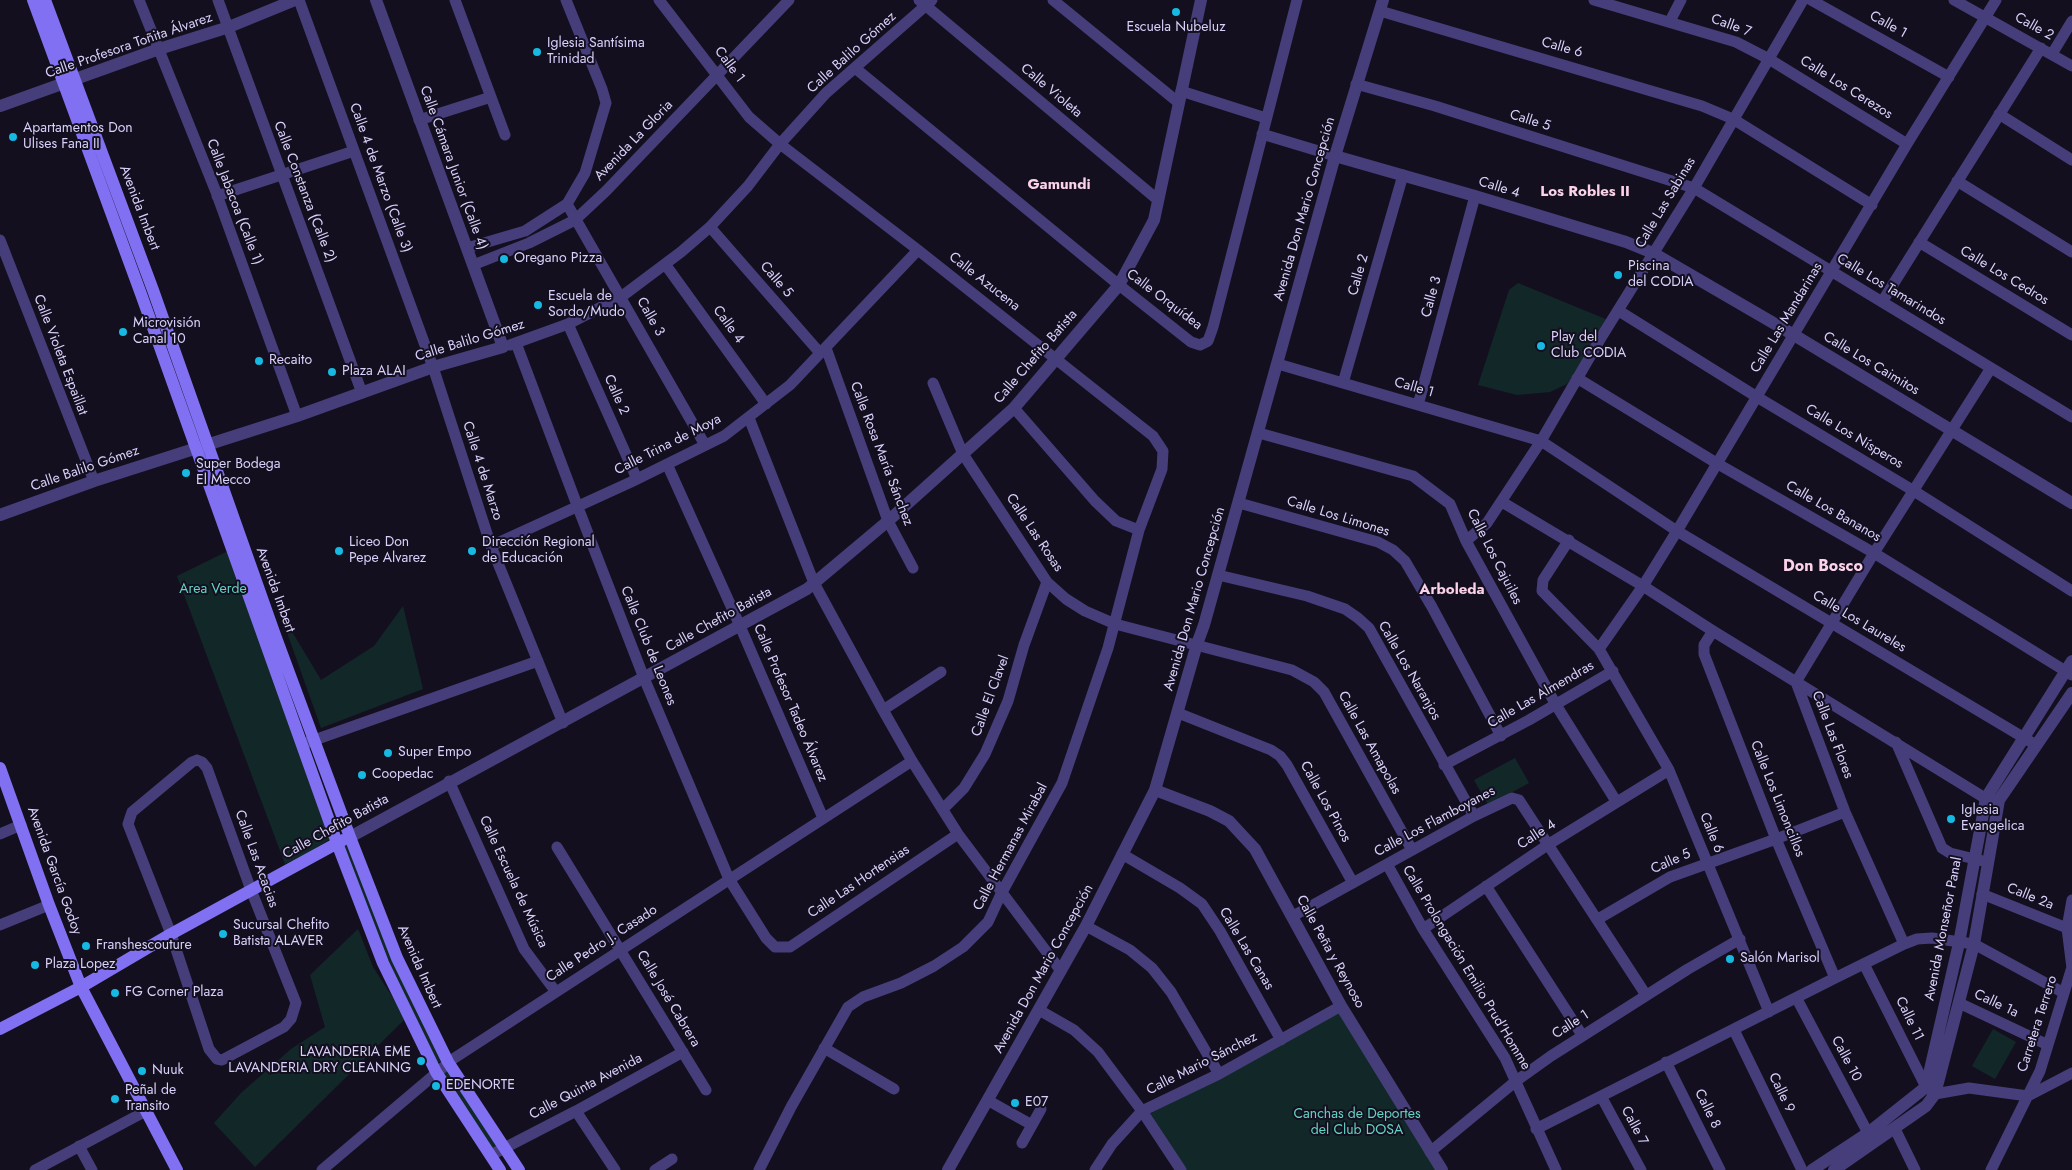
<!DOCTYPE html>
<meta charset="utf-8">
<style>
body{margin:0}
canvas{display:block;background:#130f1f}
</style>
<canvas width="2072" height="1170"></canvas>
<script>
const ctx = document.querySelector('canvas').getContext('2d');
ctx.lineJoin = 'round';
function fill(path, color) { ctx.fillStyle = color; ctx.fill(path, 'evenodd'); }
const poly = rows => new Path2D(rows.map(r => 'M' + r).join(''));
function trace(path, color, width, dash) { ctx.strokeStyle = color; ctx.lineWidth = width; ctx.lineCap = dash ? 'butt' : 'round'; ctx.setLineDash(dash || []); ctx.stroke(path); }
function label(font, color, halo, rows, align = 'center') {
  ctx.font = font + ' Jost,sans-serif'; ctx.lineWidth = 4; ctx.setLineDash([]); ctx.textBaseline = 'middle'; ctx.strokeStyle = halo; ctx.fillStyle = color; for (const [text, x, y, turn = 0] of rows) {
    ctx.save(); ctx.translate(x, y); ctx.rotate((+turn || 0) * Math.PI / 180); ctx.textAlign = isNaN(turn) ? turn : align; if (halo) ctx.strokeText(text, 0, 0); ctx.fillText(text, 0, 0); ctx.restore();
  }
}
const green = poly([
 [1518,283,1608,320,1576,373,1567,384,1550,392,1517,395,1478,385,1509,290],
 [228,551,330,839,306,854,285,864,177,576],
 [403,606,423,689,321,728,279,610,321,680,374,646],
 [1515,758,1529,783,1488,805,1474,780],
 [348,843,444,1060,437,1063,385,959,342,845],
 [358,929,373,967,406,1018,255,1167,214,1123,241,1093,291,1049,325,1027,310,975],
 [1337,1010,1436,1170,1184,1170,1146,1116],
 [1993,1029,2016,1042,1995,1079,1972,1066],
 [448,1068,499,1147,492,1150,441,1072]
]);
const minor = poly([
 [139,0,216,192,297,416],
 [218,0,362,393],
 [299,0,433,367,491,546,563,723],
 [455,0,505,135],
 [659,0,749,117,780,144,918,250,1153,436,1163,451,1162,469,1139,530,1108,648,1062,783,1001,894,988,922,963,947,934,966,901,983,863,997,848,1007,791,1107,759,1170],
 [919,0,1158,200],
 [1053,0,1179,103],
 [1594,0,1736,42,1769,59,1907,144],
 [1811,0,1949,77],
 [1954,0,2072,66],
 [1380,11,1702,106,1733,119,1872,205],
 [1670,21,1681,0],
 [2052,54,2072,21],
 [855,68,1119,285,1191,342,1200,345,1208,341,1213,327,1297,0],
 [1356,84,1435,106,1694,188,2072,417],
 [1181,91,1266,118],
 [1999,114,2072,160],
 [419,120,491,97],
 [1262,134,1335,156],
 [1957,181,2072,252],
 [217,196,354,151],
 [567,204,705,445],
 [710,227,820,353],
 [0,240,94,481],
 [1919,242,2072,335],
 [467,248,525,231,567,204,585,173,606,103,602,89,566,0],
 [665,264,766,404],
 [473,265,529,243,575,220,606,191,789,0],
 [1882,302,2041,48],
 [1619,311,1757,397,1914,491,2072,591],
 [568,324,637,479],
 [516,343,577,505,644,678,729,879,766,938,775,947,790,947,958,834],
 [510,345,568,324,621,297,681,252,710,227,748,186,780,144,826,93,932,0],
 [826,348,888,521,913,568],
 [1278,364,1541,441,1677,531,2036,745],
 [1577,378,1718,464,1874,553,2072,675],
 [933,383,963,454,1047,582,1066,599,1085,611,1115,624,1292,670,1314,682,1324,692,1412,850],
 [1343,383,1403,175],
 [1418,405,1475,196],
 [1014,408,1095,501,1116,521,1139,530],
 [749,418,814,583,883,710,912,761,958,834,1061,971],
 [1259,433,1413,476,1450,504,1466,541,1556,705,1616,801],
 [667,464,740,626,823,818],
 [1502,502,1643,586,1713,631,1993,803],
 [1239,503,1378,542,1393,550,1405,561,1432,607,1501,736],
 [1569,540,1543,580,1542,591,1599,649,1669,770,1769,1012],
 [1466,541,1487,523,1541,441,1602,336,1694,188,1803,0],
 [491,546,631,482,724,436,790,385,918,250],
 [1218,575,1307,596,1345,609,1358,618,1369,628,1474,816],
 [1713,631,1704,645,1704,654,1776,839,1835,978],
 [1599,649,1643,586,1677,531,1907,144,1996,0],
 [883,710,941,672],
 [1178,713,1271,750,1280,756,1287,765,1353,883],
 [1896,742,1942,848,1950,853,1983,861],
 [306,743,538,661],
 [197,760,202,762,207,768,251,890,296,1003,291,1019,284,1027,222,1060,217,1059,209,1049,171,934,128,824,132,812,192,762,197,760],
 [1444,765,1529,720,1613,671],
 [449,781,524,949,556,992],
 [943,809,964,788,985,754,1008,701,1024,645,1047,582],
 [0,834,21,825],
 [557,847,706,1090],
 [1122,854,1180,888,1202,904,1220,931,1281,1040],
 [1387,864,1423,929,1505,1058,1556,1170],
 [1486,886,1582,1035],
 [1982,894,2067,928],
 [1293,916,1474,816,1512,798,1519,800,1646,995],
 [1598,919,1670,877,1776,839,1845,812],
 [0,925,49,905],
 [1086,926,1130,950,1152,968,1171,992,1219,1074],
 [1423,929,1549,844,1669,770],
 [1904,944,1845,812,1796,682,1874,553,1991,368],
 [1864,964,1926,1087,1935,1094,1969,1088,2028,1096,2072,1073],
 [2072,968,2067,928,2072,900],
 [1797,999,1868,1133],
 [1959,1003,2048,1045],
 [1039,1010,1074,1030,1098,1052,1142,1111,1181,1170],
 [1734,1030,1802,1170],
 [824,1048,894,1089],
 [1666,1062,1720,1170],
 [1601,1096,1641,1170],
 [989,1101,1032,1125],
 [576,1111,615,1170],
 [1536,1129,1835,978,1904,944,1917,939,1932,938,1974,944,2064,993],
 [1895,1129,1915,1170],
 [1022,1143,1041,1109],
 [79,1146,92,1170],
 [1430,1152,1516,1081,1551,1056,1688,969,1740,939],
 [491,1155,576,1111,683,1052],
 [35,1170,146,1111],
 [322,1170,453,1059,912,761],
 [655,1170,672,1159],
 [1095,1170,1112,1144,1142,1111,1219,1074,1341,1006],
 [1991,1170,2040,1071,2072,967]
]);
const tertiary = poly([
 [0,106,159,49,229,27,295,0],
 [1335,156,1475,196,1626,242,1653,253,1794,335,2072,503],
 [0,515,94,481,297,416,433,367,503,347,376,0],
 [1155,790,1210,811,1229,821,1255,849,1341,1006,1442,1170],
 [350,837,807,589,888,521,1014,408,1119,285,1154,220,1201,0],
 [948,1170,1086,926,1155,790,1197,644,1204,625,1335,156,1383,0],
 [1812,1170,1868,1133,1926,1087,1959,943,1986,798,2072,661],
 [1834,1170,1926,1106,1935,1094,1974,944,1999,800,2072,693]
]);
const secondary = poly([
 [33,0,141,294,337,843,383,963,436,1072,500,1170],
 [45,0,153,290,275,635,350,837,397,958,448,1062,519,1170],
 [0,768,49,905,81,987,177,1170],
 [0,1029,81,987,171,934,343,840]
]);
const markers = [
 [1176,12,5,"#15b9e2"],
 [537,52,5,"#15b9e2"],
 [13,137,5,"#15b9e2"],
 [504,259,5,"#15b9e2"],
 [1618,275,5,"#15b9e2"],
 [538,305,5,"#15b9e2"],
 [123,332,5,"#15b9e2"],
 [1541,346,5,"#15b9e2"],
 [259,361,5,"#15b9e2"],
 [332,372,5,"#15b9e2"],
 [186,473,5,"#15b9e2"],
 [339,551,5,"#15b9e2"],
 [472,551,5,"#15b9e2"],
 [388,753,5,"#15b9e2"],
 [362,775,5,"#15b9e2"],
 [1951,819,5,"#15b9e2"],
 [223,934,5,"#15b9e2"],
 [86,946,5,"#15b9e2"],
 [1730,959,5,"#15b9e2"],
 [35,965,5,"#15b9e2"],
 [115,993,5,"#15b9e2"],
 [421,1061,5,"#15b9e2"],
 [142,1071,5,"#15b9e2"],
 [436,1086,5,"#15b9e2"],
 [115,1099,5,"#15b9e2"],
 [1015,1103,5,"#15b9e2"]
];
const streetNames = [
 ["Calle 1",1888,25,29],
 ["Calle 7",1731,26,20],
 ["Calle 2",2034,27,29],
 ["Calle Profesora Toñita Álvarez",129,46,-19],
 ["Calle 6",1562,48,16],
 ["Calle Balilo Gómez",852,53,-42],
 ["Calle 1",729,65,53],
 ["Calle Los Cerezos",1846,88,32],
 ["Calle Violeta",1051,91,40],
 ["Calle 5",1530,121,17],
 ["Avenida La Gloria",634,141,-46],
 ["Calle Cámara Junior (Calle 4)",453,168,70],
 ["Calle 4 de Marzo (Calle 3)",380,178,70],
 ["Calle 4",1499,188,17],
 ["Calle Constanza (Calle 2)",304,192,69],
 ["Calle Jabacoa (Calle 1)",234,202,69],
 ["Calle Las Sabinas",1666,203,-59],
 ["Avenida Imbert",139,208,69],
 ["Avenida Don Mario Concepción",1305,209,-74],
 ["Calle 2",1359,275,-74],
 ["Calle Los Cedros",2004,276,31],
 ["Calle 5",776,280,49],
 ["Calle Azucena",984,282,38],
 ["Calle Los Tamarindos",1891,290,31],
 ["Calle 3",1432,297,-75],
 ["Calle Orquídea",1164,300,37],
 ["Calle 3",650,317,60],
 ["Calle Las Mandarinas",1787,318,-59],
 ["Calle 4",728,325,54],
 ["Calle Balilo Gómez",470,341,-17],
 ["Calle Violeta Espaillat",60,355,69],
 ["Calle Chefito Batista",1036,357,-49],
 ["Calle Los Caimitos",1871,364,31],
 ["Calle 1",1414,388,16],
 ["Calle 2",616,395,66],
 ["Calle Los Nísperos",1854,437,31],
 ["Calle Trina de Moya",668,445,-27],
 ["Calle Rosa María Sánchez",881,454,69],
 ["Calle Balilo Gómez",85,469,-19],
 ["Calle 4 de Marzo",482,471,72],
 ["Calle Los Bananos",1833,512,30],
 ["Calle Los Limones",1338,517,17],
 ["Calle Las Rosas",1034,533,56],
 ["Calle Los Cajuiles",1494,557,63],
 ["Avenida Imbert",275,590,70],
 ["Avenida Don Mario Concepción",1195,599,-74],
 ["Calle Chefito Batista",719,620,-29],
 ["Calle Los Laureles",1859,622,31],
 ["Calle Club de Leones",648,646,68],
 ["Calle Los Naranjos",1409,671,60],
 ["Calle Las Almendras",1541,695,-30],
 ["Calle El Clavel",991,696,-70],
 ["Calle Profesor Tadeo Álvarez",790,703,67],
 ["Calle Las Flores",1832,735,69],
 ["Calle Las Amapolas",1369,743,61],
 ["Calle Los Limoncillos",1777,799,68],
 ["Calle Los Pinos",1325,802,61],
 ["Calle Los Flamboyanes",1435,822,-28],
 ["Calle Chefito Batista",336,827,-29],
 ["Calle 6",1711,833,68],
 ["Calle 4",1537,835,-33],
 ["Calle Hermanas Mirabal",1011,847,-62],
 ["Calle Las Acacias",256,859,70],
 ["Calle 5",1671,862,-24],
 ["Avenida García Godoy",54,871,70],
 ["Calle Escuela de Música",513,882,65],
 ["Calle Las Hortensias",859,882,-34],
 ["Calle 2a",2030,897,22],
 ["Avenida Monseñor Panal",1944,929,-79],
 ["Calle Pedro J. Casado",602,944,-33],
 ["Calle Las Canas",1246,949,59],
 ["Calle Peña y Reynoso",1330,952,61],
 ["Avenida Imbert",419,967,66],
 ["Calle Prolongación Emilio Prud'Homme",1466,968,59],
 ["Avenida Don Mario Concepción",1044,969,-61],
 ["Calle José Cabrera",668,999,59],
 ["Calle 1a",1996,1004,25],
 ["Calle 11",1909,1019,64],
 ["Carretera Terrero",2038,1024,-72],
 ["Calle 1",1571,1025,-33],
 ["Calle 10",1846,1059,62],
 ["Calle Mario Sánchez",1202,1064,-27],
 ["Calle Quinta Avenida",586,1087,-28],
 ["Calle 9",1781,1093,64],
 ["Calle 8",1707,1109,64],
 ["Calle 7",1634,1126,62]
];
const poiNames = [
 ["Escuela Nubeluz",1176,28,"center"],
 ["Iglesia Santísima",547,44],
 ["Trinidad",547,60],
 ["Apartamentos Don",23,129],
 ["Ulises Fana II",23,145],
 ["Oregano Pizza",514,259],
 ["Piscina",1628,267],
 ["del CODIA",1628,283],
 ["Escuela de",548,297],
 ["Sordo/Mudo",548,313],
 ["Microvisión",133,324],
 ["Canal 10",133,340],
 ["Play del",1551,338],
 ["Club CODIA",1551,354],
 ["Recaito",269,361],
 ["Plaza ALAI",342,372],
 ["Super Bodega",196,465],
 ["El Mecco",196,481],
 ["Liceo Don",349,543],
 ["Pepe Alvarez",349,559],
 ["Dirección Regional",482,543],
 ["de Educación",482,559],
 ["Super Empo",398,753],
 ["Coopedac",372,775],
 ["Iglesia",1961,811],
 ["Evangelica",1961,827],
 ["Sucursal Chefito",233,926],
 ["Batista ALAVER",233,942],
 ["Franshescouture",96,946],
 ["Salón Marisol",1740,959],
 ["Plaza Lopez",45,965],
 ["FG Corner Plaza",125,993],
 ["LAVANDERIA EME",411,1053,"right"],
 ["LAVANDERIA DRY CLEANING",411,1069,"right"],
 ["Nuuk",152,1071],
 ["EDENORTE",446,1086],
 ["Peñal de",125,1091],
 ["Transito",125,1107],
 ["E07",1025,1103]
];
const parkNames = [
 ["Area Verde",213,590],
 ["Canchas de Deportes",1357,1115],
 ["del Club DOSA",1357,1131]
];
const neighbourhoodNames = [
 ["Gamundi",1059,185],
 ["Los Robles II",1585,192],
 ["Arboleda",1452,590]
];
const quarterNames = [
 ["Don Bosco",1823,567]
];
fill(green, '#122728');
trace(minor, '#463e7a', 11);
trace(tertiary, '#463e7a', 12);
trace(secondary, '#8171f2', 12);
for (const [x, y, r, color] of markers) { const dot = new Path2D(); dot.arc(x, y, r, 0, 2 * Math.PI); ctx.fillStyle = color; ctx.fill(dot); trace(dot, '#130f1f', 2); }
label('14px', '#dad1fb', '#130f1f', streetNames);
label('14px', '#dad1fb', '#130f1f', poiNames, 'left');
label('14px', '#64d3c3', '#130f1f', parkNames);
label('bold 15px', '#fbd2e8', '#130f1f', neighbourhoodNames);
label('bold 16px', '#fbd2e8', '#130f1f', quarterNames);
</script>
